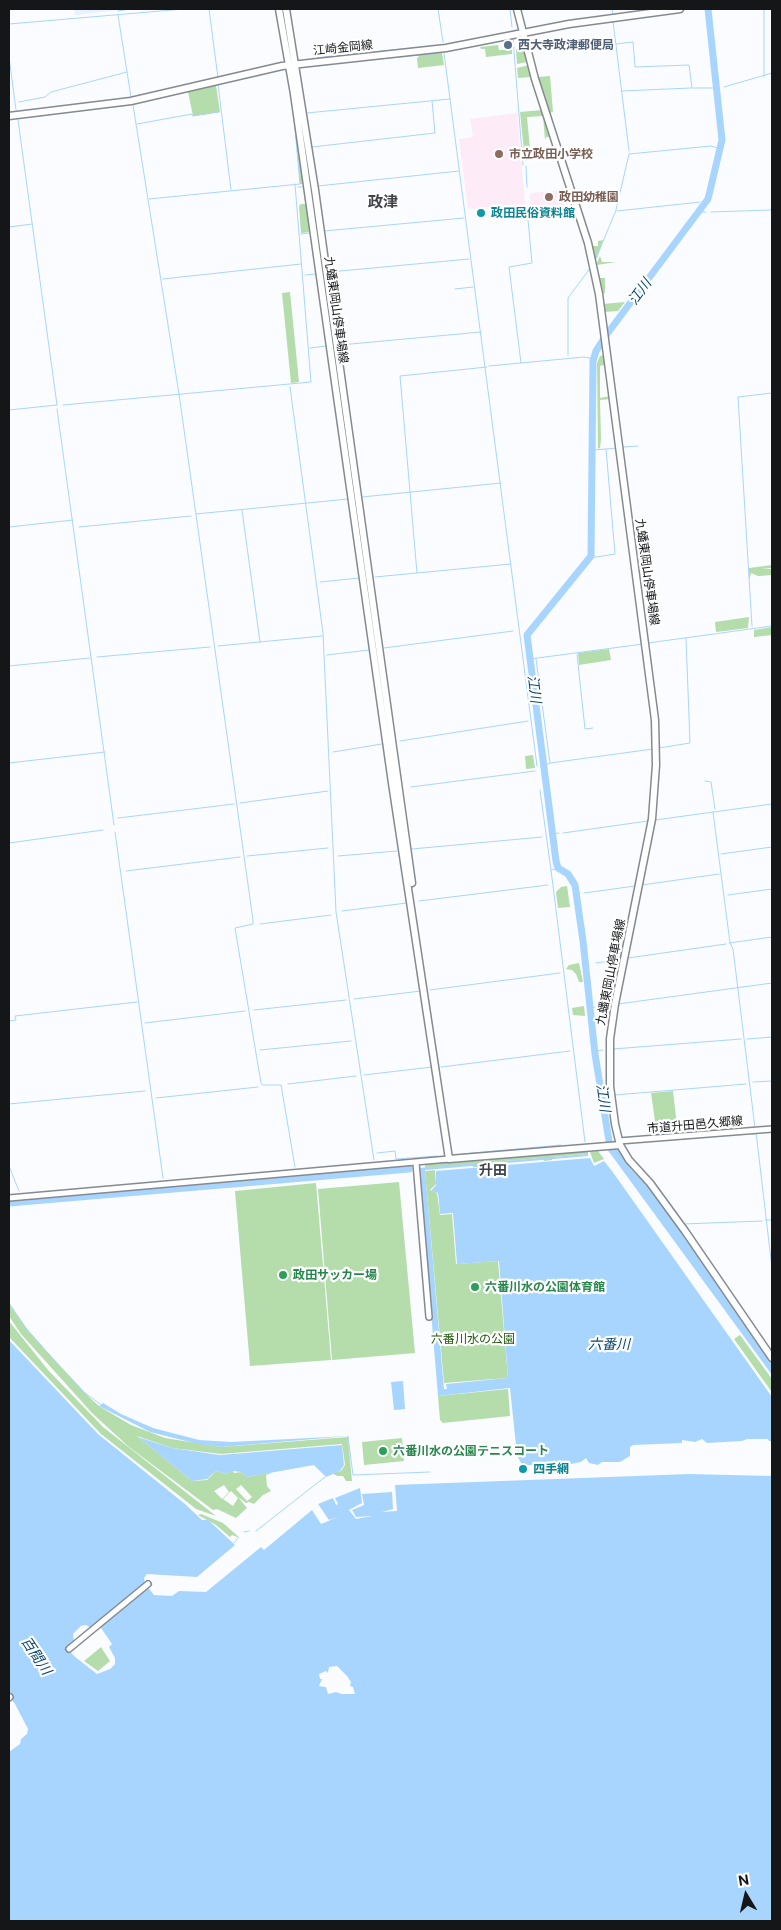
<!DOCTYPE html>
<meta charset="utf-8">
<style>
body{margin:0}
#map{position:relative;width:781px;height:1930px;overflow:hidden;background:#fafcff;font-family:"Public Sans",sans-serif}
canvas{display:block}
.frame{position:absolute;inset:0;border:10px solid #141618;pointer-events:none}
.north{position:absolute;left:721px;top:1870px;width:50px;height:50px;-webkit-text-stroke:4px #fff;paint-order:stroke;rotate:351deg;font-size:14px;font-weight:700;line-height:20px;text-align:center;color:#141618}
.north::after{content:'';display:block;margin:auto;width:18px;height:22px;background:#141618;clip-path:polygon(50% 0,100% 100%,50% 72%,0 100%)}
</style>
<div id="map">
<canvas width="781" height="1930"></canvas>
<div class="frame"></div>
<div class="north">N</div>
</div>
<script>
const ctx = document.querySelector('canvas').getContext('2d');
ctx.lineJoin = 'round';
function fill(path, color) { ctx.fillStyle = color; ctx.fill(path, 'evenodd'); }
const poly = rows => new Path2D(rows.map(r => 'M' + r).join(''));
function trace(path, color, width, dash) { ctx.strokeStyle = color; ctx.lineWidth = width; ctx.lineCap = dash ? 'butt' : 'round'; ctx.setLineDash(dash || []); ctx.stroke(path); }
function label(font, color, halo, rows, align = 'center') {
  ctx.font = font + ' "Public Sans","Noto Sans JP",sans-serif'; ctx.lineWidth = 4.5; ctx.setLineDash([]); ctx.textBaseline = 'middle'; ctx.strokeStyle = halo; ctx.fillStyle = color; for (const [text, x, y, turn = 0] of rows) {
    ctx.save(); ctx.translate(x, y); ctx.rotate((+turn || 0) * Math.PI / 180); ctx.textAlign = isNaN(turn) ? turn : align; if (halo) ctx.strokeText(text, 0, 0); ctx.fillText(text, 0, 0); ctx.restore();
  }
}
const built = poly([
 [74,9,117,9,118,10,75,15]
]);
const education = poly([
 [517,113,526,213,524,215,494,218,492,207,468,209,459,139,473,137,470,119],
 [563,190,565,215,531,219,530,194,532,193]
]);
const green = poly([
 [531,40,530,46,538,77,550,76,553,112,548,113,537,77,529,46],
 [498,45,499,50,512,49,512,54,486,57,485,49,481,49,480,47],
 [523,48,527,62,517,64,516,49],
 [442,53,444,65,418,68,417,58,420,55],
 [529,65,532,77,518,78,517,68],
 [216,85,220,112,193,116,188,92],
 [542,110,552,141,550,137,546,137,545,140,543,116,527,117,531,160,525,161,520,112],
 [295,129,304,184,300,184],
 [301,204,306,204,310,232,301,233,299,206],
 [603,240,597,258,594,261,590,242,593,246,598,246,598,241],
 [600,256,602,262,616,262,597,265,599,278,605,278,605,293,601,294,596,265],
 [290,292,299,382,291,383,282,293],
 [625,302,618,311,605,312,603,304],
 [604,355,611,399,600,400,601,439,600,448,598,449,597,363,600,356],
 [603,365,606,367,610,396,600,398,600,366],
 [772,565,772,568,761,569,771,569,772,575,758,576,751,573,749,580,749,568],
 [749,617,748,628,716,632,715,622],
 [772,627,772,635,754,637,754,630],
 [609,649,611,660,579,665,578,653],
 [533,755,535,768,526,769,525,756],
 [567,886,570,907,558,908,556,892,561,887],
 [579,963,583,982,579,982,576,974,572,970,566,969,569,965],
 [584,1006,585,1016,573,1015,572,1008],
 [673,1091,678,1134,657,1135,651,1093],
 [588,1150,588,1154,552,1157,552,1160,544,1161,543,1158,479,1163,479,1167,473,1167,472,1164,425,1168,425,1164],
 [598,1151,604,1159,594,1163,590,1152],
 [435,1170,436,1184,430,1190,437,1193,440,1215,452,1214,456,1264,498,1261,508,1378,444,1383,425,1171],
 [399,1182,415,1353,332,1360,318,1189],
 [316,1183,331,1360,250,1366,235,1191],
 [9,1304,29,1332,89,1397,99,1406,131,1425,165,1438,221,1447,348,1437,352,1481,346,1481,343,1476,337,1476,332,1473,341,1471,345,1465,342,1444,221,1454,172,1448,137,1436,192,1481,207,1480,216,1471,226,1474,233,1471,234,1473,241,1472,247,1477,273,1472,266,1475,267,1486,271,1491,263,1495,254,1504,249,1502,246,1503,238,1497,247,1508,236,1518,217,1509,213,1510,129,1447,92,1413,21,1334,9,1316],
 [224,1485,229,1492,222,1499,214,1491],
 [241,1485,252,1497,247,1501,236,1489],
 [231,1491,238,1498,233,1506,223,1499],
 [9,1321,48,1370,103,1427,216,1516,196,1509,101,1434,9,1337],
 [740,1335,772,1379,771,1391,734,1339],
 [508,1389,510,1416,443,1423,440,1420,438,1396],
 [402,1438,404,1461,364,1465,362,1442],
 [201,1514,223,1523,240,1538,232,1535,230,1537,216,1525,198,1515],
 [101,1647,110,1661,98,1671,84,1661]
]);
const water = poly([
 [618,1148,630,1168,645,1183,670,1216,772,1362,772,1375,607,1149],
 [588,1154,588,1156,425,1170,444,1389,447,1389,446,1384,508,1378,499,1261,457,1264,453,1213,440,1214,438,1193,431,1191,436,1185,436,1171,590,1158,594,1166,604,1161,612,1171,772,1397,772,1441,769,1441,768,1439,747,1439,742,1441,707,1443,702,1439,695,1442,682,1440,682,1443,633,1445,630,1447,630,1456,620,1462,602,1462,598,1465,589,1463,586,1458,581,1462,566,1465,522,1465,517,1455,510,1388,438,1396,419,1168],
 [9,1340,98,1434,185,1504,202,1520,208,1520,217,1528,235,1545,197,1577,147,1574,144,1578,145,1584,154,1595,172,1596,179,1591,206,1592,261,1547,264,1550,312,1510,321,1524,338,1517,329,1520,318,1504,333,1498,336,1505,338,1504,335,1498,360,1488,362,1503,349,1510,356,1519,372,1516,356,1517,352,1510,364,1505,362,1494,392,1492,393,1509,382,1512,397,1511,395,1485,689,1474,772,1476,772,1921,9,1921,9,1752,20,1744,21,1739,27,1734,28,1729,15,1704,9,1696],
 [97,1622,112,1644,109,1647,115,1658,115,1664,110,1669,97,1674,74,1656,66,1647,74,1641,73,1634,81,1626,86,1625,91,1628],
 [337,1666,347,1676,351,1682,350,1686,353,1687,355,1694,342,1694,336,1692,328,1694,326,1687,319,1686,322,1679,320,1679,319,1674,326,1671,328,1673,329,1667],
 [403,1381,405,1409,394,1410,391,1382],
 [103,1403,121,1414,153,1428,199,1440,231,1442,349,1436,221,1447,198,1444,150,1432,99,1406],
 [138,1437,172,1448,220,1455,342,1445,344,1465,340,1471,326,1477,314,1465,247,1477,241,1472,233,1471,226,1474,216,1471,207,1479,192,1481]
]);
const stream = poly([
 [132,9,139,9],
 [209,9,218,78],
 [438,9,443,42],
 [510,9,512,27],
 [612,9,613,14],
 [118,11,131,9],
 [118,15,131,97],
 [613,21,629,151],
 [9,24,184,9],
 [513,39,523,165],
 [616,44,633,42,635,67,689,65,692,88,716,88],
 [444,53,537,766],
 [9,57,16,110],
 [313,58,442,45],
 [347,62,442,53],
 [255,75,276,71],
 [764,77,764,9],
 [218,84,231,190],
 [218,84,234,80],
 [724,87,772,73],
 [622,91,691,88],
 [19,102,45,97,51,92,127,72],
 [133,104,216,85],
 [133,105,179,394,253,920,253,924,235,928,261,1083,263,1085,281,1085,295,1167],
 [307,113,450,99],
 [25,117,130,105],
 [18,120,57,405],
 [137,124,192,114,193,116,219,112],
 [312,147,435,133,432,101],
 [526,166,527,187],
 [318,186,459,171],
 [298,187,303,187],
 [149,199,300,184,295,128],
 [702,202,708,201],
 [617,211,700,202],
 [700,212,706,212],
 [711,212,772,210],
 [9,227,32,224],
 [324,231,464,218],
 [301,234,310,233],
 [595,261,616,210,629,154,711,146,721,149],
 [330,272,469,259],
 [305,275,316,274],
 [163,279,301,264],
 [455,289,473,287],
 [340,345,481,332],
 [310,348,326,346],
 [568,355,568,298,591,267],
 [521,363,509,267,532,263,528,220],
 [489,366,584,357,594,359],
 [290,387,323,633,336,912,374,1160],
 [63,405,311,382,295,184],
 [57,409,114,825],
 [9,410,57,405],
 [623,447,638,446],
 [606,449,617,448],
 [362,497,501,483],
 [242,510,260,642],
 [196,514,348,499],
 [9,527,73,520],
 [79,527,191,516],
 [590,558,615,554,606,449,593,450],
 [417,573,400,376,487,367],
 [375,577,511,564],
 [320,582,359,578],
 [752,626,738,397,772,393],
 [648,643,772,626],
 [218,646,322,636],
 [384,648,513,631],
 [577,654,585,729,593,728],
 [327,655,369,650],
 [97,657,210,647],
 [530,659,643,644],
 [536,659,550,763,544,766],
 [9,666,90,658],
 [400,741,528,721],
 [659,748,690,743,686,638],
 [333,752,382,744],
 [9,763,105,752],
 [550,763,653,749],
 [705,781,711,782,715,809],
 [411,787,535,771],
 [540,790,551,870],
 [240,803,328,791],
 [713,812,730,943,733,949,755,1128],
 [118,818,234,804],
 [655,820,772,804],
 [115,832,163,1178],
 [563,833,648,821],
 [553,834,559,833],
 [9,843,103,830],
 [412,849,542,837],
 [721,854,772,847],
 [247,856,328,848],
 [338,856,397,851],
 [558,868,551,870,585,1142],
 [126,871,240,857],
 [642,885,719,874],
 [584,893,635,886],
 [576,894,580,893],
 [728,895,772,889],
 [419,901,548,885],
 [342,911,407,903],
 [260,924,331,915],
 [729,943,772,937],
 [628,958,726,944],
 [596,963,622,959],
 [586,964,589,964],
 [430,990,560,973],
 [354,999,421,991],
 [618,1004,772,983],
 [600,1007,612,1005],
 [590,1008,595,1007],
 [254,1010,346,1000],
 [9,1021,16,1020,15,1016,137,1002],
 [145,1023,245,1011],
 [747,1039,772,1037],
 [613,1049,741,1039],
 [260,1050,351,1041],
 [595,1051,603,1050],
 [441,1067,570,1051],
 [364,1075,432,1067],
 [753,1082,772,1081],
 [288,1084,356,1076],
 [615,1095,746,1084],
 [602,1096,608,1096],
 [156,1098,258,1087],
 [9,1104,145,1091],
 [756,1132,772,1268],
 [759,1133,772,1132],
 [695,1138,723,1135],
 [377,1153,395,1151,396,1159,437,1156],
 [462,1154,561,1145],
 [9,1166,19,1191],
 [375,1170,375,1172],
 [297,1177,297,1179],
 [164,1188,164,1190],
 [23,1200,23,1202],
 [765,1220,772,1220],
 [684,1224,762,1221],
 [9,1303,26,1328,61,1368,85,1393,100,1404],
 [348,1436,353,1475,430,1472],
 [256,1531,325,1477],
 [244,1532,249,1531],
 [234,1543,238,1538]
]);
const river = poly([
 [612,1150,609,1141,595,1054,583,941,575,885,568,874,558,868,556,861,527,635,591,556,593,361,596,351,607,334,708,199,722,140,708,9],
 [9,1203,409,1169]
]);
const minor = poly([
 [619,1141,772,1129],
 [416,1163,429,1317],
 [9,1198,449,1159],
 [69,1649,148,1584],
 [9,1698,10,1697]
]);
const major = poly([
 [279,9,294,94,392,783,449,1159,620,1145],
 [286,9,315,190,412,883],
 [517,9,535,79,588,243,599,294,655,720,656,765,652,819,615,1004,610,1039,610,1086,615,1124,620,1145,629,1160,650,1183,685,1231,772,1358],
 [9,116,131,101,282,66,446,48,569,24,680,9]
]);
const markers = [
 [508,45,5,"#5c6f8a"],
 [499,154,5,"#8d6e63"],
 [549,197,5,"#8d6e63"],
 [481,213,5,"#0f9aa8"],
 [283,1275,5,"#2e9e5b"],
 [475,1287,5,"#2e9e5b"],
 [383,1451,5,"#2e9e5b"],
 [523,1469,5,"#0f9aa8"]
];
const serviceNames = [
 ["西大寺政津郵便局",518,45]
];
const streetNames = [
 ["江崎金岡線",343,48,-6],
 ["九蟠東岡山停車場線",336,310,82],
 ["九蟠東岡山停車場線",647,572,82],
 ["九蟠東岡山停車場線",611,972,-79],
 ["市道升田邑久郷線",695,1125,-5]
];
const educationNames = [
 ["市立政田小学校",509,154],
 ["政田幼稚園",559,197]
];
const cultureNames = [
 ["政田民俗資料館",491,213],
 ["四手網",533,1469]
];
const leisureNames = [
 ["政田サッカー場",293,1275],
 ["六番川水の公園体育館",485,1287],
 ["六番川水の公園テニスコート",393,1451]
];
const parkNames = [
 ["六番川水の公園",473,1339]
];
const waterNames = [
 ["江川",640,292,-54],
 ["江川",534,689,83],
 ["江川",603,1098,82],
 ["六番川",609,1345],
 ["百間川",36,1656,56]
];
const neighbourhoodNames = [
 ["升田",493,1171]
];
const quarterNames = [
 ["政津",383,202]
];
fill(built, '#e7f1ff');
fill(education, '#fdecf8');
fill(green, '#b5dcab');
fill(water, '#a8d5fe');
trace(stream, '#a8d5fe', 1);
trace(river, '#a8d5fe', 7);
trace(minor, '#858a91', 8);
trace(major, '#858a91', 9);
trace(minor, '#fff', 5);
trace(major, '#fff', 6);
for (const [x, y, r, color] of markers) { const dot = new Path2D(); dot.arc(x, y, r, 0, 2 * Math.PI); ctx.fillStyle = color; ctx.fill(dot); trace(dot, '#fff', 2); }
label('bold 12px', '#4e5e75', '#fff', serviceNames, 'left');
label('12px', '#141618', '#fff', streetNames);
label('bold 12px', '#785e54', '#fff', educationNames, 'left');
label('bold 12px', '#0d838f', '#fff', cultureNames, 'left');
label('bold 12px', '#27864d', '#fff', leisureNames, 'left');
label('12px', '#1f590a', '#fff', parkNames);
label('italic 14px', '#084570', '#fff', waterNames);
label('bold 14px', '#40444a', '#fff', neighbourhoodNames);
label('bold 15px', '#40444a', '#fff', quarterNames);
</script>
